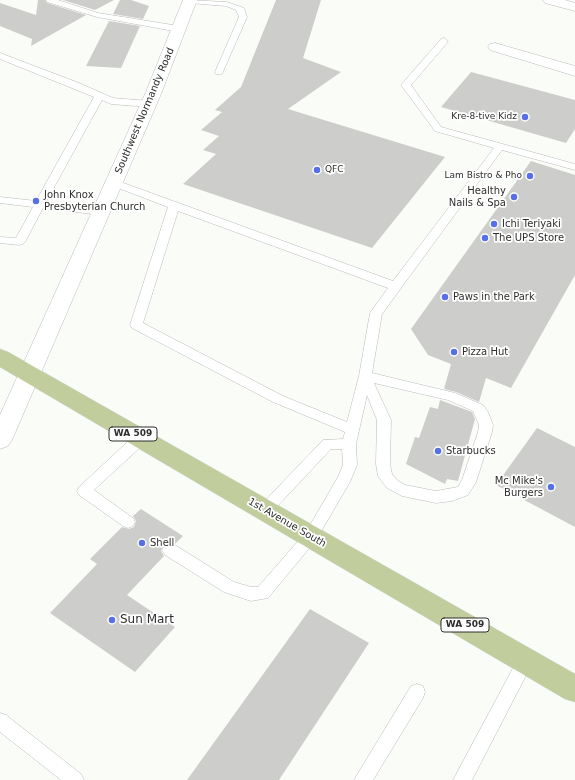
<!DOCTYPE html>
<style>
body{margin:0}
canvas{display:block;background:#fafcf8}
</style>
<canvas width="575" height="780"></canvas>
<script>
const ctx = document.querySelector('canvas').getContext('2d');
ctx.lineJoin = 'round';
function fill(path, color) { ctx.fillStyle = color; ctx.fill(path, 'evenodd'); }
const poly = rows => new Path2D(rows.map(r => 'M' + r).join(''));
function trace(path, color, width, dash) { ctx.strokeStyle = color; ctx.lineWidth = width; ctx.lineCap = dash ? 'butt' : 'round'; ctx.setLineDash(dash || []); ctx.stroke(path); }
function label(font, color, halo, rows, align = 'center') {
  ctx.font = font + ' "DejaVu Sans",sans-serif'; ctx.lineWidth = 3.5; ctx.setLineDash([]); ctx.textBaseline = 'middle'; ctx.strokeStyle = halo; ctx.fillStyle = color; for (const [text, x, y, turn = 0] of rows) {
    ctx.save(); ctx.translate(x, y); ctx.rotate((+turn || 0) * Math.PI / 180); ctx.textAlign = isNaN(turn) ? turn : align; if (halo) ctx.strokeText(text, 0, 0); ctx.fillText(text, 0, 0); ctx.restore();
  }
}
const building = poly([
 [38,0,45,0,47,3,86,15,31,46,32,39,0,26,0,3,36,15],
 [63,0,114,0,95,10],
 [120,0,131,0,149,6,143,19,113,14],
 [276,0,321,0,303,58,341,72,288,109,445,157,372,248,183,184,216,154,203,150,219,136,201,130,222,112,215,110,241,87],
 [109,21,140,26,121,68,86,66],
 [471,72,575,100,575,129,566,143,441,107],
 [531,161,575,175,575,275,511,388,486,378,479,402,456,392,444,389,451,364,428,355,411,329],
 [440,400,472,412,475,419,458,481,447,479,445,484,406,464,415,437,419,438,430,407,438,409],
 [537,428,575,447,575,527,496,485],
 [141,509,183,536,175,544,170,543,164,544,161,551,164,556,127,595,175,627,135,672,50,613,97,564,90,559,122,527,129,529,134,527,136,521,133,516],
 [310,609,369,643,279,780,187,780]
]);
const service = poly([
 [46,0,58,0,98,13,179,26,183,29,179,32,97,17,47,2,46,0],
 [186,0,227,2,244,8,247,17,222,74,216,74,215,72,239,17,236,10,226,6,189,3,186,3,186,0],
 [444,38,448,41,447,43,411,85,441,127,575,164,575,170,502,150,382,314,372,373,455,393,483,405,488,412,493,425,492,432,476,482,468,495,452,501,436,503,402,496,387,488,378,476,376,464,377,420,367,395,356,444,357,465,350,482,316,540,268,598,251,601,224,592,165,555,162,550,165,545,170,544,175,545,234,582,251,587,258,587,306,532,338,477,343,465,342,449,331,449,270,514,265,516,260,514,258,510,260,506,323,440,343,439,345,432,273,402,132,328,130,325,168,207,110,185,109,183,114,180,118,181,393,281,494,148,435,131,401,85,441,39,444,38],
 [178,211,388,288,370,313,359,376,347,422,283,396,143,323,178,211],
 [374,383,448,400,473,411,479,425,478,432,462,480,458,487,436,491,405,485,397,480,392,474,390,464,391,420,374,383],
 [0,53,79,83,113,98,149,101,154,104,149,107,111,104,102,100,46,202,101,209,105,210,106,212,105,214,101,215,43,208,25,242,23,244,19,245,0,243,0,237,16,238,33,207,0,203,0,197,36,201,94,97,0,59,0,53],
 [141,433,146,434,148,438,146,442,94,490,133,518,135,522,133,526,128,528,123,526,79,495,77,491,79,487,136,434,141,433],
 [526,652,532,655,534,660,472,780,453,780,520,655,526,652],
 [417,684,423,686,425,692,423,698,373,780,354,780,411,686,417,684],
 [0,713,6,715,81,774,84,780,61,780,0,732,0,713]
]);
const minor = poly([
 [543,0,565,0,575,3,575,11,545,3,543,0],
 [495,43,575,66,575,76,490,50,488,47,490,44,495,43]
]);
const tertiary = poly([
 [183,0,197,0,161,94,12,440,8,446,0,449,0,415,145,94,183,0]
]);
const primary = poly([
 [0,349,8,352,575,674,575,702,565,699,0,367,0,349]
]);
const markers = [
 [525,117,4,"#5870e6"],
 [317,170,4,"#5870e6"],
 [530,176,4,"#5870e6"],
 [514,197,4,"#5870e6"],
 [36,201,4,"#5870e6"],
 [494,224,4,"#5870e6"],
 [485,238,4,"#5870e6"],
 [445,297,4,"#5870e6"],
 [454,352,4,"#5870e6"],
 [438,451,4,"#5870e6"],
 [551,487,4,"#5870e6"],
 [142,543,4,"#5870e6"],
 [112,620,4,"#5870e6"]
];
const farPoinames = [
 ["Kre-8-tive Kidz",517,117],
 ["QFC",325,170,"left"],
 ["Lam Bistro & Pho",522,176]
];
const shields = [
 [133,434,48],
 [465,625,48]
];
const shieldNames = [
 ["WA 509",133,434],
 ["WA 509",465,625]
];
const streetNames = [
 ["Southwest Normandy Road",145,111,-67],
 ["1st Avenue South",287,523,30]
];
const poiNames = [
 ["Healthy",506,191,"right"],
 ["Nails & Spa",506,203,"right"],
 ["John Knox",44,195],
 ["Presbyterian Church",44,207],
 ["Ichi Teriyaki",502,224],
 ["The UPS Store",493,238],
 ["Paws in the Park",453,297],
 ["Pizza Hut",462,352],
 ["Starbucks",446,451],
 ["Mc Mike's",543,481,"right"],
 ["Burgers",543,493,"right"],
 ["Shell",150,543]
];
const nearPoinames = [
 ["Sun Mart",120,620]
];
fill(building, '#cdcecb');
trace(service, '#babbb8', 1);
trace(minor, '#babbb8', 1);
trace(tertiary, '#babbb8', 1);
trace(primary, '#d9d9d9', 1);
fill(service, '#fff');
fill(minor, '#fff');
fill(tertiary, '#fff');
fill(primary, '#c1cd9d');
for (const [x, y, r, color] of markers) { const dot = new Path2D(); dot.arc(x, y, r, 0, 2 * Math.PI); ctx.fillStyle = color; ctx.fill(dot); trace(dot, '#fff', 1.5); }
label('9px', '#2e2e2d', '#fff', farPoinames, 'right');
for (const [x, y, w] of shields) { const box = new Path2D(); box.roundRect(x - w / 2, y - 7, w, 14, 3); ctx.fillStyle = '#fff'; ctx.fill(box); trace(box, '#2e2e2d', 1); }
label('bold 9px', '#2e2e2d', null, shieldNames);
label('10px', '#2e2e2d', '#fff', streetNames);
label('10px', '#2e2e2d', '#fff', poiNames, 'left');
label('12px', '#2e2e2d', '#fff', nearPoinames, 'left');
</script>
